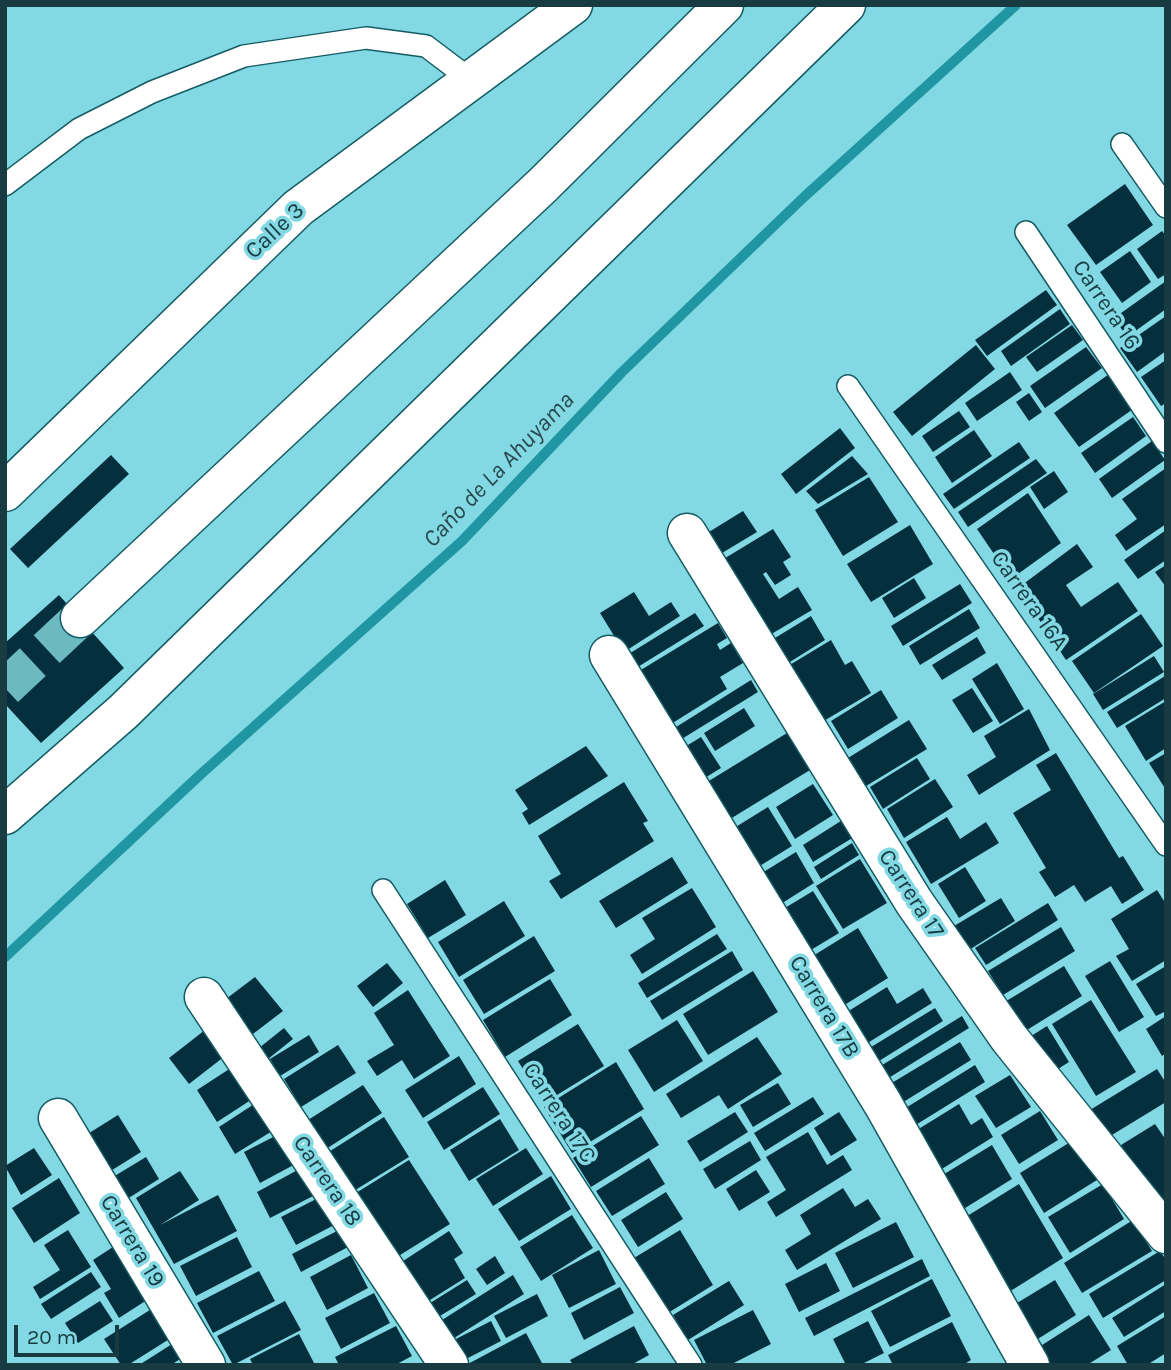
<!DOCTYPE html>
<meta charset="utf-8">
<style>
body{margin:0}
#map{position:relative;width:1171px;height:1370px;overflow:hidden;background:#82d8e3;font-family:Karla,sans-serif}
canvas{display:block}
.frame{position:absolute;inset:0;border:7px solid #173b40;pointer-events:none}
.scale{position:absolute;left:14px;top:1325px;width:105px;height:32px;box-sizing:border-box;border:4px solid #173b40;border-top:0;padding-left:9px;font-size:21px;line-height:24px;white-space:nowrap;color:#173b40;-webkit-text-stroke:5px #82d8e3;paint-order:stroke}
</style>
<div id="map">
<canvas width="1171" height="1370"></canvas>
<div class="frame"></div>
<div class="scale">20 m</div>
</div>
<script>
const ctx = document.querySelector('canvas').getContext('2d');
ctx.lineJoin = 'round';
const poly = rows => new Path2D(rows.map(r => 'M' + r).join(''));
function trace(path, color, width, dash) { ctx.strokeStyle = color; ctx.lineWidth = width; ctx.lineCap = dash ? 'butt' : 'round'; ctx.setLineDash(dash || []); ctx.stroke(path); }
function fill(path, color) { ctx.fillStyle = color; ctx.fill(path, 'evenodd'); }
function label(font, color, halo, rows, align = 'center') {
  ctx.font = font + ' Karla,sans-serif'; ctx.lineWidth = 7; ctx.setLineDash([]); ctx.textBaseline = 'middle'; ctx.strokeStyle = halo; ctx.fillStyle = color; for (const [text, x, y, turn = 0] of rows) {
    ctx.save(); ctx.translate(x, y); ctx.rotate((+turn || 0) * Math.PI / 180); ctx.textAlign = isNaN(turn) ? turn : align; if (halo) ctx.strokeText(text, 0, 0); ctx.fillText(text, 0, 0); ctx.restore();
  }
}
const stream = poly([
 [5,957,201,774,462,541,622,372,804,197,1016,5]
]);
const building = poly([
 [1125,184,1153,225,1096,265,1067,225],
 [1162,231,1166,236,1166,274,1158,279,1137,249],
 [1130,251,1151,282,1122,303,1100,272],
 [1166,281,1166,309,1127,337,1114,318],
 [1046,290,1057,305,987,356,975,340],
 [1060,309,1070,324,1011,366,1001,351],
 [1166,316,1166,351,1137,372,1120,348],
 [1072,325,1083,340,1037,372,1026,357],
 [976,345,995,369,912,436,893,412],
 [1086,347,1102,368,1045,408,1030,386],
 [1166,360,1166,403,1161,406,1141,377],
 [1010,372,1022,390,977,421,965,403],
 [1112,372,1136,407,1079,447,1054,413],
 [1029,393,1042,412,1029,421,1016,402],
 [959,411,970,427,933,452,922,436],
 [1133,417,1146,436,1095,473,1081,453],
 [840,428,855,448,796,494,781,474],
 [974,430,992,456,952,483,935,457],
 [1152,441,1165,460,1112,498,1099,479],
 [1019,442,1030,458,954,509,943,494],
 [111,455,129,474,28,568,10,549],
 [852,456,868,474,818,504,806,491],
 [1036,459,1047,473,968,527,958,512],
 [1166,468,1166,524,1126,551,1115,535,1137,519,1122,499],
 [1054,471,1068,492,1044,509,1030,487],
 [869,477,898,522,843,556,815,510],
 [1028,493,1061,543,1011,579,977,529],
 [743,511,757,532,717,556,704,535],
 [910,525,933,564,871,602,847,564],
 [773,529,791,557,783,562,791,575,775,585,766,572,763,574,779,599,798,587,812,610,768,636,722,560],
 [1166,530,1166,560,1138,579,1124,560],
 [1077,544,1093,567,1066,585,1081,607,1118,582,1138,611,1066,660,1018,588],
 [1166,565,1166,587,1155,572],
 [914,578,926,598,894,618,882,598],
 [960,584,972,603,903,646,891,626],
 [634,592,649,616,671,602,680,616,624,652,600,613],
 [59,595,124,668,41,743,5,704,5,643],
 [969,609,980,628,920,665,909,646],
 [695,613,704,626,628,673,619,660],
 [1141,614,1163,646,1094,693,1072,661],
 [811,616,825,640,785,665,770,641],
 [718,623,727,638,717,644,720,650,731,643,743,663,720,677,727,689,663,729,631,676],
 [977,637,986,653,942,680,932,665],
 [831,640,845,665,852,661,871,693,822,722,788,666],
 [1154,656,1164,672,1103,710,1093,694],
 [997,663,1024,709,1000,724,972,679],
 [1165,676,1166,698,1117,728,1107,712],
 [751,680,758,692,672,745,665,734],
 [972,688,993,721,973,733,952,700],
 [881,690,898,718,848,749,831,721],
 [1166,701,1166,748,1146,761,1125,726],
 [744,708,755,726,715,751,704,733],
 [1029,709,1050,750,979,795,967,775,996,757,984,736],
 [909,720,927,749,866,786,848,758],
 [787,733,810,770,722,824,699,787],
 [701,737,721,768,695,784,675,753],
 [586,746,608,776,529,825,522,813,528,809,515,790],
 [1056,753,1119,858,1123,856,1144,890,1122,904,1111,886,1085,902,1074,885,1055,897,1039,872,1046,868,1013,813,1051,790,1036,765],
 [1166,753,1166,790,1149,763],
 [917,758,930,779,883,809,870,787],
 [935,779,953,807,904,838,887,809],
 [624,782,648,821,643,823,654,841,561,899,549,881,561,874,538,836],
 [813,784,833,815,795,839,776,807],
 [768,807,792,846,750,872,726,833],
 [947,817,960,839,986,822,999,843,931,884,906,842],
 [844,819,854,837,813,862,803,845],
 [852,843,859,855,821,879,814,867],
 [796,852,814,883,776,907,757,876],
 [672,857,688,883,616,928,599,901],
 [860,859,887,903,843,929,816,886],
 [965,867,986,901,959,918,938,884],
 [445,880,466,915,428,938,407,904],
 [692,888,716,927,642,974,630,955,655,939,642,918],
 [1157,890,1166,904,1166,960,1132,981,1116,956,1129,949,1111,919],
 [813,891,839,933,806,953,780,911],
 [1001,898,1015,921,969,950,954,926],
 [504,901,525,936,459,977,438,942],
 [1048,903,1058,920,986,965,975,948],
 [1061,927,1075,951,1003,995,988,971],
 [858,928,888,978,838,1009,808,959],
 [717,934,727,949,647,998,638,983],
 [534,936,555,971,484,1014,463,980],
 [732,951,743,970,662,1020,650,1001],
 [1110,961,1144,1017,1119,1032,1085,976],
 [387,963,403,983,373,1007,357,986],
 [1064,966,1082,996,1022,1033,1003,1003],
 [1166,966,1166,1011,1156,1016,1136,984],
 [753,971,778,1012,708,1055,683,1014],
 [255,977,283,1011,249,1037,222,1002],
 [550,979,572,1015,505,1057,483,1020],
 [887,987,897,1004,923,988,932,1003,866,1044,847,1012],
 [408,990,450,1056,414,1079,402,1060,377,1076,367,1061,394,1045,374,1013],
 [1091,1000,1136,1072,1096,1096,1052,1024],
 [935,1008,943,1021,871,1066,863,1052],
 [962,1016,969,1028,887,1079,879,1067],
 [1166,1016,1166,1053,1162,1056,1146,1029],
 [677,1020,703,1061,654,1092,628,1050],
 [578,1024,604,1066,544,1103,518,1061],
 [1047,1026,1069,1062,1050,1074,1028,1038],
 [284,1028,293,1039,263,1063,254,1052],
 [205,1030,225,1056,189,1084,169,1058],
 [309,1035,319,1052,280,1076,270,1059],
 [757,1037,782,1074,728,1109,719,1095,681,1118,666,1094],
 [960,1042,971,1060,897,1106,885,1087],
 [338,1045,356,1073,301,1107,284,1079],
 [459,1056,476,1084,423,1118,405,1090],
 [616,1062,644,1109,572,1153,544,1107],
 [237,1064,257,1096,217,1122,197,1090],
 [975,1065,985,1082,914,1126,904,1109],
 [1157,1069,1166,1083,1166,1102,1107,1138,1090,1110],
 [1010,1075,1031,1107,996,1128,975,1096],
 [778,1083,791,1104,753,1127,740,1105],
 [363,1085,382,1113,326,1149,308,1120],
 [483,1087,500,1114,444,1150,427,1122],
 [265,1097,282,1125,235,1154,219,1127],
 [813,1097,824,1114,765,1151,754,1133],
 [959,1104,971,1125,982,1118,993,1137,937,1172,912,1133],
 [1040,1111,1058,1140,1019,1164,1001,1135],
 [735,1112,748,1132,700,1162,687,1141],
 [839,1112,857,1140,831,1156,814,1128],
 [118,1115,141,1152,109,1172,86,1135],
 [641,1116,659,1145,591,1187,573,1158],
 [384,1117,409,1157,352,1192,327,1153],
 [500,1119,519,1150,469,1181,450,1150],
 [1155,1124,1166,1140,1166,1210,1162,1212,1121,1145],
 [285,1131,301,1161,260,1183,244,1152],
 [808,1132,827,1165,843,1155,852,1170,776,1217,767,1202,786,1190,766,1157],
 [750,1141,761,1160,715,1189,703,1169],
 [1072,1141,1097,1180,1044,1213,1020,1173],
 [992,1145,1012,1179,957,1213,936,1179],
 [34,1148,52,1175,21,1195,5,1166],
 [526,1148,543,1174,493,1206,476,1179],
 [146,1157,159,1179,127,1199,113,1177],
 [649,1158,665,1184,612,1216,596,1191],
 [409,1160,450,1224,392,1260,356,1193],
 [305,1166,319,1193,270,1218,257,1192],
 [756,1170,770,1192,739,1211,726,1189],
 [180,1171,199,1200,160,1225,218,1195,237,1231,174,1264,136,1198],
 [551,1176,571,1209,519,1241,498,1209],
 [59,1178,80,1213,34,1243,12,1208],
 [1019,1184,1063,1258,1009,1292,964,1218],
 [1103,1184,1124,1219,1070,1253,1048,1217],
 [843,1188,855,1207,868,1199,881,1219,797,1270,785,1250,811,1234,800,1215],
 [666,1192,683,1219,638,1247,621,1220],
 [324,1195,338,1223,296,1245,281,1217],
 [572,1215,593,1248,541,1281,520,1247],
 [1133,1220,1152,1251,1082,1293,1064,1263],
 [896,1222,914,1257,853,1288,835,1253],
 [68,1230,91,1267,40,1299,33,1287,60,1270,44,1245],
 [339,1230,348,1247,301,1272,292,1254],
 [680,1230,713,1285,668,1313,634,1258],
 [449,1231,463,1253,454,1259,465,1278,422,1305,397,1265],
 [237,1237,252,1267,196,1296,180,1266],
 [116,1245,150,1298,119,1318,104,1293,111,1289,93,1260],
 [599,1250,616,1284,569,1308,552,1275],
 [1160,1251,1166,1260,1166,1280,1103,1318,1089,1294],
 [351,1255,368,1288,327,1310,310,1277],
 [495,1256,505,1273,487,1285,476,1269],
 [922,1259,930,1276,814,1336,805,1318],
 [826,1263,840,1291,799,1312,785,1284],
 [259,1271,275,1301,213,1333,197,1303],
 [91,1272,101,1287,51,1319,41,1304],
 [513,1275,524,1294,443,1345,431,1327],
 [932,1279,951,1316,890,1347,871,1311],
 [467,1280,476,1294,435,1319,427,1305],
 [1055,1280,1076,1315,1033,1342,1012,1306],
 [729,1281,744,1305,688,1340,673,1315],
 [1166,1284,1166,1311,1124,1337,1112,1318],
 [620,1287,634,1313,584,1340,571,1313],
 [374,1293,390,1323,341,1349,325,1318],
 [537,1294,548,1316,506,1338,494,1316],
 [100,1301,113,1321,78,1343,65,1323],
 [285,1301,301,1330,233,1365,217,1336],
 [153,1308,171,1338,128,1365,121,1365,104,1339],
 [753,1310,771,1344,730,1365,707,1365,694,1340],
 [1089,1315,1111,1350,1087,1365,1050,1365,1039,1347],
 [1166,1316,1166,1353,1147,1365,1128,1365,1117,1346],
 [491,1321,501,1341,466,1359,456,1339],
 [868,1321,884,1353,860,1365,846,1365,833,1339],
 [952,1322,971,1360,963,1365,893,1365,888,1355],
 [396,1326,412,1356,395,1365,339,1365,335,1357],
 [634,1326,649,1355,631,1365,573,1365,570,1360],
 [526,1333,543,1365,466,1365],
 [299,1334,314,1363,253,1365,250,1359],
 [180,1339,189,1353,171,1365,139,1365]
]);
const primaryTunnel = poly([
 [5,688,80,618]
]);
const lane = poly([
 [1122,144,1166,207],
 [5,185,79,129,152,92,244,56,366,38,426,46,471,80],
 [1026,232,1166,442],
 [848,386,1166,845],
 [383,890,691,1365]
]);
const street = poly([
 [5,492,298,208,573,5],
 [687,533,914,902,1009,1038,1166,1234],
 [609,655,883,1104,1030,1365],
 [204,997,449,1365],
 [58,1118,206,1365]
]);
const primary = poly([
 [80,618,543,185,724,5],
 [5,815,123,712,846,5]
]);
const streetNames = [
 ["Calle 3",275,231,-43],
 ["Carrera 16",1106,305,56],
 ["Carrera 16A",1029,601,55],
 ["Carrera 17",911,894,57],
 ["Carrera 17B",824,1007,59],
 ["Carrera 17C",559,1113,57],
 ["Carrera 18",327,1181,56],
 ["Carrera 19",132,1241,59]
];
const waterNames = [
 ["Caño de La Ahuyama",499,470,-46]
];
trace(stream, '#2096a3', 10);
fill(building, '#062f3e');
trace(primaryTunnel, '#6db9c2', 38, [38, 19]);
trace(lane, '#145c64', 24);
trace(street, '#145c64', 41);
trace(primary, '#145c64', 41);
trace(lane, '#fff', 21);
trace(street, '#fff', 38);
trace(primary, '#fff', 38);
label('23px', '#173b40', '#82d8e3', streetNames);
label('italic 24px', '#29494e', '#82d8e3', waterNames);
</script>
